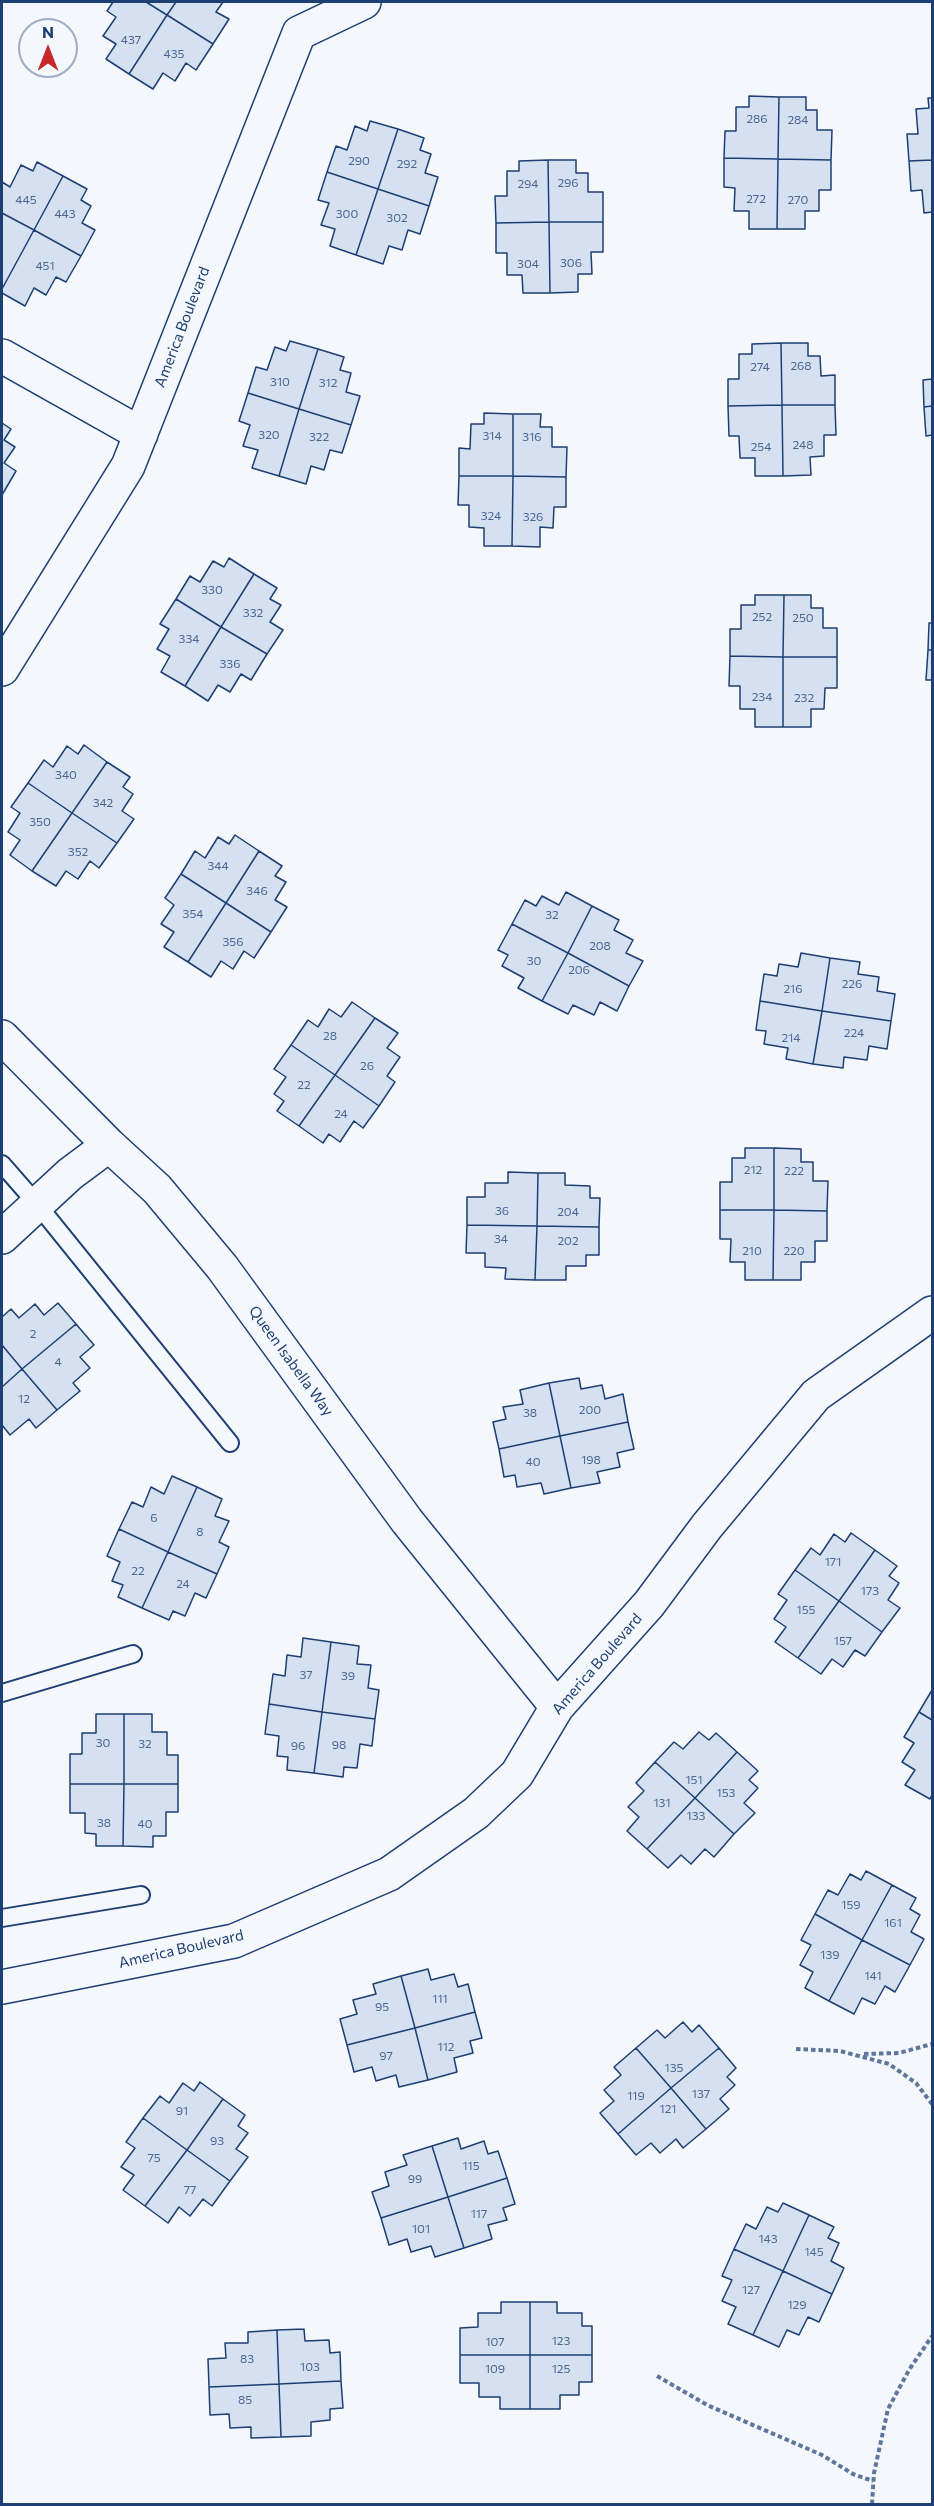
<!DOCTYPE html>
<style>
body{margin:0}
#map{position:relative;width:934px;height:2506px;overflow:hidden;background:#f4f7fb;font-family:Commissioner,sans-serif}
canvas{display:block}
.frame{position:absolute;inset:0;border:3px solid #1d3f73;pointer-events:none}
.north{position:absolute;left:18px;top:18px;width:60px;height:60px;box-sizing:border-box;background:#f4f7fb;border:2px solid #9eadc5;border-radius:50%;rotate:0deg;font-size:16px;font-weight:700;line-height:24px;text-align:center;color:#1d3f73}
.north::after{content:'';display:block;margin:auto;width:21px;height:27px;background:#c62828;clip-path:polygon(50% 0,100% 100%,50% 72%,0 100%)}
</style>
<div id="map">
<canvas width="934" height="2506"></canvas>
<div class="frame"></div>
<div class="north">N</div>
</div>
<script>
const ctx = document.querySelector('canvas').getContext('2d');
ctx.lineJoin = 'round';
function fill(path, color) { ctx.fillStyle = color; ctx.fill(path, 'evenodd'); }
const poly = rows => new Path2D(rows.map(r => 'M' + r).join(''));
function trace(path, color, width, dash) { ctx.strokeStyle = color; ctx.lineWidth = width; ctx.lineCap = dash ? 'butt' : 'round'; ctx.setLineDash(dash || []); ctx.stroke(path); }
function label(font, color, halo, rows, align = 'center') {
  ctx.font = font + ' Commissioner,sans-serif'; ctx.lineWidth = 4.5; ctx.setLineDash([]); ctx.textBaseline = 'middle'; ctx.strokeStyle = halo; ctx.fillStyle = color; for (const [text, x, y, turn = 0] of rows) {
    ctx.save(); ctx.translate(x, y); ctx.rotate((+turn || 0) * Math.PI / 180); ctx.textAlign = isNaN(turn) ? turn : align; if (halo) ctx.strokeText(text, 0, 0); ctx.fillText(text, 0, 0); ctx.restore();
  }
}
const building = poly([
 [113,2,146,2,167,15,129,74,106,59,116,44,103,36,116,17,107,11,113,2],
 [146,2,176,2,167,15,146,2],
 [176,2,223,2,216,12,229,19,213,44,167,15,176,2],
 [167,15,213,44,196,70,186,63,175,81,163,73,153,89,129,74,167,15],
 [749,96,779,97,778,159,724,158,725,131,736,131,736,107,749,107,749,96],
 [779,97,806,97,806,110,817,110,817,130,832,130,831,160,778,159,779,97],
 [928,98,932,98,932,160,909,161,907,134,918,134,916,109,929,108,928,98],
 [370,121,398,129,378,189,327,172,336,146,347,150,355,126,367,131,370,121],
 [398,129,424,138,420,150,431,154,425,173,438,177,429,206,378,189,398,129],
 [724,158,778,159,777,229,749,229,749,211,734,211,735,188,724,187,724,158],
 [778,159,831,160,831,190,819,190,819,211,805,211,805,229,777,229,778,159],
 [548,160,576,160,576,173,588,173,588,192,603,192,603,222,549,222,548,160],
 [548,160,549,222,496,223,495,196,507,196,507,171,519,171,519,161,548,160],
 [932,160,932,212,924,213,922,190,911,191,909,161,932,160],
 [37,162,63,176,34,230,2,213,2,182,10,187,21,165,33,171,37,162],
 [327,172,378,189,356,255,330,246,335,229,321,225,329,203,318,200,327,172],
 [63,176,87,189,81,200,91,206,82,223,95,230,81,256,34,230,63,176],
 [378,189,429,206,420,234,408,230,402,250,389,246,383,264,356,255,378,189],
 [2,213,34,230,2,289,2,213],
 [549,222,550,293,523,293,522,275,507,275,507,253,496,253,496,223,549,222],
 [549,222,603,222,603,252,591,252,592,274,578,274,578,292,550,293,549,222],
 [34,230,81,256,66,282,56,277,46,295,34,288,25,306,2,293,2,289,34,230],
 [290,341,318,349,299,409,248,393,256,367,267,370,275,347,286,351,290,341],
 [781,343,808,343,808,356,820,356,821,376,835,375,835,405,782,405,781,343],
 [781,343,782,405,728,406,728,379,739,379,739,354,752,354,752,344,781,343],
 [318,349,344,357,340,370,351,373,346,392,360,396,351,425,299,409,318,349],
 [932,379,932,406,924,407,923,380,932,379],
 [248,393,299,409,279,476,252,468,258,450,243,446,250,425,239,421,248,393],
 [782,405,783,476,755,476,755,458,740,458,739,436,729,436,728,406,782,405],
 [782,405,835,405,836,435,824,435,824,456,810,457,811,475,783,476,782,405],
 [932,406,932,435,926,436,924,407,932,406],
 [299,409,351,425,342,453,330,450,324,470,311,466,306,484,279,476,299,409],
 [484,413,513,414,513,476,459,476,459,448,470,449,471,424,484,424,484,413],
 [513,414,541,414,540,427,552,427,552,447,567,447,566,477,513,476,513,414],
 [2,423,11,429,4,440,15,447,4,463,16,471,2,495,2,423],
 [459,476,513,476,512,546,484,546,484,528,469,527,469,505,458,505,459,476],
 [513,476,566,477,566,507,554,507,553,528,540,527,540,547,512,546,513,476],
 [229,558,254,574,221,627,176,599,190,576,200,582,213,561,224,567,229,558],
 [254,574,277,588,270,599,281,605,270,622,283,630,267,654,221,627,254,574],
 [755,595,784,595,783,657,730,656,730,629,741,629,741,605,755,605,755,595],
 [784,595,811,595,811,608,823,608,823,628,837,628,837,657,783,657,784,595],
 [176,599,221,627,185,686,161,672,170,656,157,649,169,629,160,624,176,599],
 [929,623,932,623,932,650,928,650,929,623],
 [221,627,267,654,251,680,241,674,230,692,218,685,208,701,185,686,221,627],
 [928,650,932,650,932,680,926,680,928,650],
 [730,656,783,657,783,727,755,727,755,709,740,709,740,686,729,686,730,656],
 [783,657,837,657,837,688,825,688,824,709,811,709,811,727,783,727,783,657],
 [84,745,107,762,72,813,28,783,44,760,53,767,67,746,78,754,84,745],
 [107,762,130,777,123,787,133,794,122,811,134,819,117,843,72,813,107,762],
 [28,783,72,813,32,871,10,855,20,840,8,832,20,813,11,807,28,783],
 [72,813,117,843,99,868,90,861,78,879,66,871,56,886,32,871,72,813],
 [235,835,259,851,226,903,181,874,195,851,205,858,218,837,229,844,235,835],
 [259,851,282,866,275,876,286,882,275,900,287,907,271,932,226,903,259,851],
 [181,874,226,903,188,962,164,947,174,932,161,924,174,905,165,898,181,874],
 [566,892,592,906,568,953,512,924,525,900,536,906,542,896,559,905,566,892],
 [226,903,271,932,254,958,244,951,233,969,221,961,211,977,188,962,226,903],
 [592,906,619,920,614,930,633,940,626,953,643,961,629,986,568,953,592,906],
 [512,924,568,953,542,1001,518,988,524,978,502,966,508,955,498,950,512,924],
 [568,953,629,986,617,1011,600,1002,594,1015,573,1005,568,1014,542,1001,568,953],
 [801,953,830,958,822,1011,760,1001,764,974,777,976,779,964,798,967,801,953],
 [830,958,860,962,858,974,879,977,877,991,895,994,891,1021,822,1011,830,958],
 [760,1001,822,1011,813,1064,786,1059,788,1048,764,1044,766,1031,756,1030,760,1001],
 [352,1002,375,1018,335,1075,291,1045,308,1020,318,1027,329,1009,341,1017,352,1002],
 [822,1011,891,1021,887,1049,869,1046,867,1060,844,1057,843,1068,813,1064,822,1011],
 [375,1018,398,1033,387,1048,400,1057,387,1076,395,1082,379,1106,335,1075,375,1018],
 [291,1045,335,1075,299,1126,277,1111,284,1101,274,1094,286,1077,274,1069,291,1045],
 [335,1075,379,1106,363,1128,354,1121,340,1142,329,1134,323,1143,299,1126,335,1075],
 [745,1148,774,1148,774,1210,720,1210,720,1182,732,1182,732,1158,745,1158,745,1148],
 [774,1148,801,1149,801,1162,813,1162,813,1181,828,1181,827,1211,774,1210,774,1148],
 [508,1172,538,1173,537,1226,467,1225,467,1197,485,1197,485,1183,508,1183,508,1172],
 [538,1173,565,1173,565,1185,590,1186,590,1198,600,1198,599,1227,537,1226,538,1173],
 [720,1210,774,1210,773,1280,745,1280,745,1262,730,1262,731,1239,720,1239,720,1210],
 [774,1210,827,1211,827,1241,815,1241,815,1262,801,1262,801,1280,773,1280,774,1210],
 [467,1225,537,1226,535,1280,505,1279,506,1268,485,1267,485,1253,466,1253,467,1225],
 [537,1226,599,1227,599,1255,586,1255,586,1266,566,1266,566,1280,535,1280,537,1226],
 [58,1303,76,1324,22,1369,2,1345,2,1317,11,1309,19,1318,35,1304,44,1315,58,1303],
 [76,1324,94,1345,80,1357,90,1368,73,1383,80,1391,57,1410,22,1369,76,1324],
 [2,1345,22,1369,2,1387,2,1345],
 [22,1369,57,1410,36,1428,29,1419,10,1435,2,1425,2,1387,22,1369],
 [579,1378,581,1389,602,1385,605,1399,623,1394,628,1422,560,1436,549,1383,579,1378],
 [549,1383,560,1436,499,1449,493,1422,506,1419,503,1407,523,1404,520,1390,549,1383],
 [628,1422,634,1449,617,1453,620,1467,597,1472,600,1483,571,1488,560,1436,628,1422],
 [560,1436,571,1488,544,1494,541,1483,517,1487,515,1475,504,1477,499,1449,560,1436],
 [172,1476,197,1487,168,1552,119,1529,132,1502,143,1507,151,1487,164,1494,172,1476],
 [197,1487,222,1499,215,1516,229,1521,219,1542,229,1547,217,1574,168,1552,197,1487],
 [119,1529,168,1552,142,1608,118,1597,123,1585,112,1581,120,1562,107,1556,119,1529],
 [851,1533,875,1550,839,1601,795,1570,811,1548,820,1555,834,1534,845,1542,851,1533],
 [875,1550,897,1566,889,1576,899,1583,888,1600,900,1608,882,1632,839,1601,875,1550],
 [168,1552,217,1574,206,1598,195,1593,185,1616,173,1611,169,1620,142,1608,168,1552],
 [795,1570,839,1601,798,1658,775,1642,786,1627,774,1619,787,1600,778,1594,795,1570],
 [839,1601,882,1632,865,1656,855,1650,843,1667,832,1659,821,1674,798,1658,839,1601],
 [303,1638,331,1642,322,1712,269,1704,273,1674,285,1676,287,1655,301,1657,303,1638],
 [331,1642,359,1646,357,1664,371,1665,368,1688,379,1690,375,1719,322,1712,331,1642],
 [932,1690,932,1720,919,1712,932,1690],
 [269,1704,322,1712,314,1773,287,1770,288,1757,277,1756,279,1736,265,1734,269,1704],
 [322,1712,375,1719,372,1746,360,1744,357,1768,344,1767,343,1777,314,1773,322,1712],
 [919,1712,932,1720,932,1795,930,1799,905,1785,915,1770,902,1762,914,1743,904,1737,919,1712],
 [96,1714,124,1714,124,1784,70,1784,70,1754,82,1754,82,1733,96,1733,96,1714],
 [124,1714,152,1714,152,1732,167,1732,167,1755,178,1755,178,1784,124,1784,124,1714],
 [699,1732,709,1740,716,1733,737,1752,695,1798,655,1762,674,1742,683,1749,699,1732],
 [737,1752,758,1771,749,1780,758,1788,744,1803,755,1813,734,1834,695,1798,737,1752],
 [655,1762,695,1798,647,1849,627,1831,639,1817,628,1807,644,1791,636,1783,655,1762],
 [70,1784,124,1784,123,1846,96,1846,96,1834,85,1833,85,1813,70,1813,70,1784],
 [124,1784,178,1784,178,1812,166,1812,166,1836,153,1836,153,1847,123,1846,124,1784],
 [695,1798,734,1834,714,1857,705,1849,691,1864,681,1855,668,1868,647,1849,695,1798],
 [866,1871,892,1885,862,1940,815,1914,828,1890,838,1895,850,1874,861,1880,866,1871],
 [892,1885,916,1898,910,1909,920,1915,911,1932,924,1939,910,1965,862,1940,892,1885],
 [815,1914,862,1940,829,2001,805,1988,813,1972,800,1965,811,1945,801,1940,815,1914],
 [862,1940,910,1965,895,1992,885,1986,875,2004,862,1998,854,2014,829,2001,862,1940],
 [428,1969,431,1980,454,1974,458,1987,468,1984,475,2012,415,2028,401,1976,428,1969],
 [401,1976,415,2028,347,2045,340,2019,357,2014,353,2000,376,1994,373,1984,401,1976],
 [475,2012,482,2038,470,2041,473,2053,454,2058,457,2072,428,2080,415,2028,475,2012],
 [683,2022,692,2032,699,2025,719,2048,671,2088,636,2048,657,2030,665,2038,683,2022],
 [415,2028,428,2080,399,2087,396,2075,376,2081,372,2067,354,2072,347,2045,415,2028],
 [636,2048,671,2088,618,2134,600,2113,614,2101,604,2090,621,2075,614,2067,636,2048],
 [719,2048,736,2068,727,2077,735,2085,720,2099,729,2109,706,2129,671,2088,719,2048],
 [200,2082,223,2099,187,2150,143,2118,160,2096,169,2103,183,2083,194,2091,200,2082],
 [671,2088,706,2129,683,2148,676,2139,660,2153,651,2143,636,2155,618,2134,671,2088],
 [223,2099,245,2115,238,2126,248,2133,236,2149,248,2157,230,2181,187,2150,223,2099],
 [143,2118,187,2150,145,2206,123,2190,134,2175,121,2167,135,2148,126,2142,143,2118],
 [458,2138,461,2149,484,2141,488,2154,498,2151,507,2178,448,2197,432,2146,458,2138],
 [432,2146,448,2197,381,2218,372,2192,389,2186,385,2172,407,2165,403,2155,432,2146],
 [187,2150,230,2181,212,2206,203,2199,190,2216,179,2207,168,2223,145,2206,187,2150],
 [507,2178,515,2204,503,2208,507,2220,488,2225,492,2239,464,2248,448,2197,507,2178],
 [448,2197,464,2248,435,2257,431,2246,411,2252,407,2239,389,2245,381,2218,448,2197],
 [783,2203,809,2215,783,2271,734,2249,746,2224,756,2229,767,2207,778,2212,783,2203],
 [809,2215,834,2227,828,2238,839,2243,831,2261,844,2268,832,2294,783,2271,809,2215],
 [734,2249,783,2271,753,2335,728,2324,736,2307,722,2301,732,2280,722,2276,734,2249],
 [783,2271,832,2294,819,2322,808,2317,799,2335,787,2330,779,2347,753,2335,783,2271],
 [501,2302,530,2302,530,2355,460,2355,460,2328,478,2327,478,2313,501,2313,501,2302],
 [530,2302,557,2302,557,2313,582,2313,582,2326,592,2326,592,2355,530,2355,530,2302],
 [304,2329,305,2341,329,2340,330,2353,340,2352,341,2381,279,2384,277,2330,304,2329],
 [277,2330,279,2384,209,2387,208,2359,226,2358,225,2343,248,2343,248,2332,277,2330],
 [460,2355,530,2355,530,2409,500,2409,500,2397,479,2397,479,2383,460,2383,460,2355],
 [530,2355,592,2355,592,2382,579,2382,579,2395,560,2395,560,2409,530,2409,530,2355],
 [341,2381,343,2408,330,2409,330,2420,311,2422,311,2436,281,2437,279,2384,341,2381],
 [279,2384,281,2437,251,2438,251,2427,230,2428,229,2414,210,2415,209,2387,279,2384]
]);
const path = poly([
 [796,2049,840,2051,889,2064,916,2083,932,2104],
 [864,2054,899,2053,932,2044],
 [657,2376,707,2405,822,2455,853,2474,873,2481],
 [872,2504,874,2473,888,2409,909,2370,932,2336]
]);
const lane = poly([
 [2,1164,37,1204,230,1443],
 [2,1693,133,1654],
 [2,1918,141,1895]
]);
const street = poly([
 [2,356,141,434],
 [2,669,128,466,299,33,364,2],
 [2,1037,109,1145,157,1189,222,1267,407,1521,557,1707],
 [2,1237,70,1174,109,1145],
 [2,1987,234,1941,389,1874,476,1813,517,1774,557,1707,649,1604,707,1526,816,1395,932,1313]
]);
const numberNames = [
 ["437",131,40],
 ["435",174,54],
 ["286",757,119],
 ["284",798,120],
 ["290",359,161],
 ["292",407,164],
 ["296",568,183],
 ["294",528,184],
 ["272",756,199],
 ["445",26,200],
 ["270",798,200],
 ["443",65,214],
 ["300",347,214],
 ["302",397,218],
 ["306",571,263],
 ["304",528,264],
 ["451",45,266],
 ["268",801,366],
 ["274",760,367],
 ["310",280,382],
 ["312",328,383],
 ["320",269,435],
 ["314",492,436],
 ["322",319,437],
 ["316",532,437],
 ["248",803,445],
 ["254",761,447],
 ["324",491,516],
 ["326",533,517],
 ["330",212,590],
 ["332",253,613],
 ["252",762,617],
 ["250",803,618],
 ["334",189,639],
 ["336",230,664],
 ["234",762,697],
 ["232",804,698],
 ["340",66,775],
 ["342",103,803],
 ["350",40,822],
 ["352",78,852],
 ["344",218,866],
 ["346",257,891],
 ["354",193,914],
 ["32",552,915],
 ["356",233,942],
 ["208",600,946],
 ["30",534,961],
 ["206",579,970],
 ["226",852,984],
 ["216",793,989],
 ["224",854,1033],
 ["28",330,1036],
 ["214",791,1038],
 ["26",367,1066],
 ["22",304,1085],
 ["24",341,1114],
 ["212",753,1170],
 ["222",794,1171],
 ["36",502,1211],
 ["204",568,1212],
 ["34",501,1239],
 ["202",568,1241],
 ["210",752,1251],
 ["220",794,1251],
 ["2",33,1334],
 ["4",58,1362],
 ["12",24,1399],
 ["200",590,1410],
 ["38",530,1413],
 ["198",591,1460],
 ["40",533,1462],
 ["6",154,1518],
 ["8",200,1532],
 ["171",833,1562],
 ["22",138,1571],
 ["24",183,1584],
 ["173",870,1591],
 ["155",806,1610],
 ["157",843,1641],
 ["37",306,1675],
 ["39",348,1676],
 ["30",103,1743],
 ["32",145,1744],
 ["98",339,1745],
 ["96",298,1746],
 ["151",694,1780],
 ["153",726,1793],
 ["131",662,1803],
 ["133",696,1816],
 ["38",104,1823],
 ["40",145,1824],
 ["159",851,1905],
 ["161",893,1923],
 ["139",830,1955],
 ["141",873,1976],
 ["111",440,1999],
 ["95",382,2007],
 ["112",446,2047],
 ["97",386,2056],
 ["135",674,2068],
 ["137",701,2094],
 ["119",636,2096],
 ["121",668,2109],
 ["91",182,2111],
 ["93",217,2141],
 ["75",154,2158],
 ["115",471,2166],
 ["99",415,2179],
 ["77",190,2190],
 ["117",479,2214],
 ["101",421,2229],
 ["143",768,2239],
 ["145",814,2252],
 ["127",751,2290],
 ["129",797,2305],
 ["123",561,2341],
 ["107",495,2342],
 ["83",247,2359],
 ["103",310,2367],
 ["109",495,2369],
 ["125",561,2369],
 ["85",245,2400]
];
const streetNames = [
 ["America Boulevard",182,327,-69],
 ["Queen Isabella Way",291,1361,54],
 ["America Boulevard",597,1664,-49],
 ["America Boulevard",181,1949,-13]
];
fill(building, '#d5e0f0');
trace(building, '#1d3f73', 1.5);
trace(lane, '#1d3f73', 20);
trace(street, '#1d3f73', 36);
trace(path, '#5e769c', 4, [4.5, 3]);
trace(lane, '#f4f7fb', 16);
trace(street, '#f4f7fb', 33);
label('12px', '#4b6792', null, numberNames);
label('15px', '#1d3f73', '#f4f7fb', streetNames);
</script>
